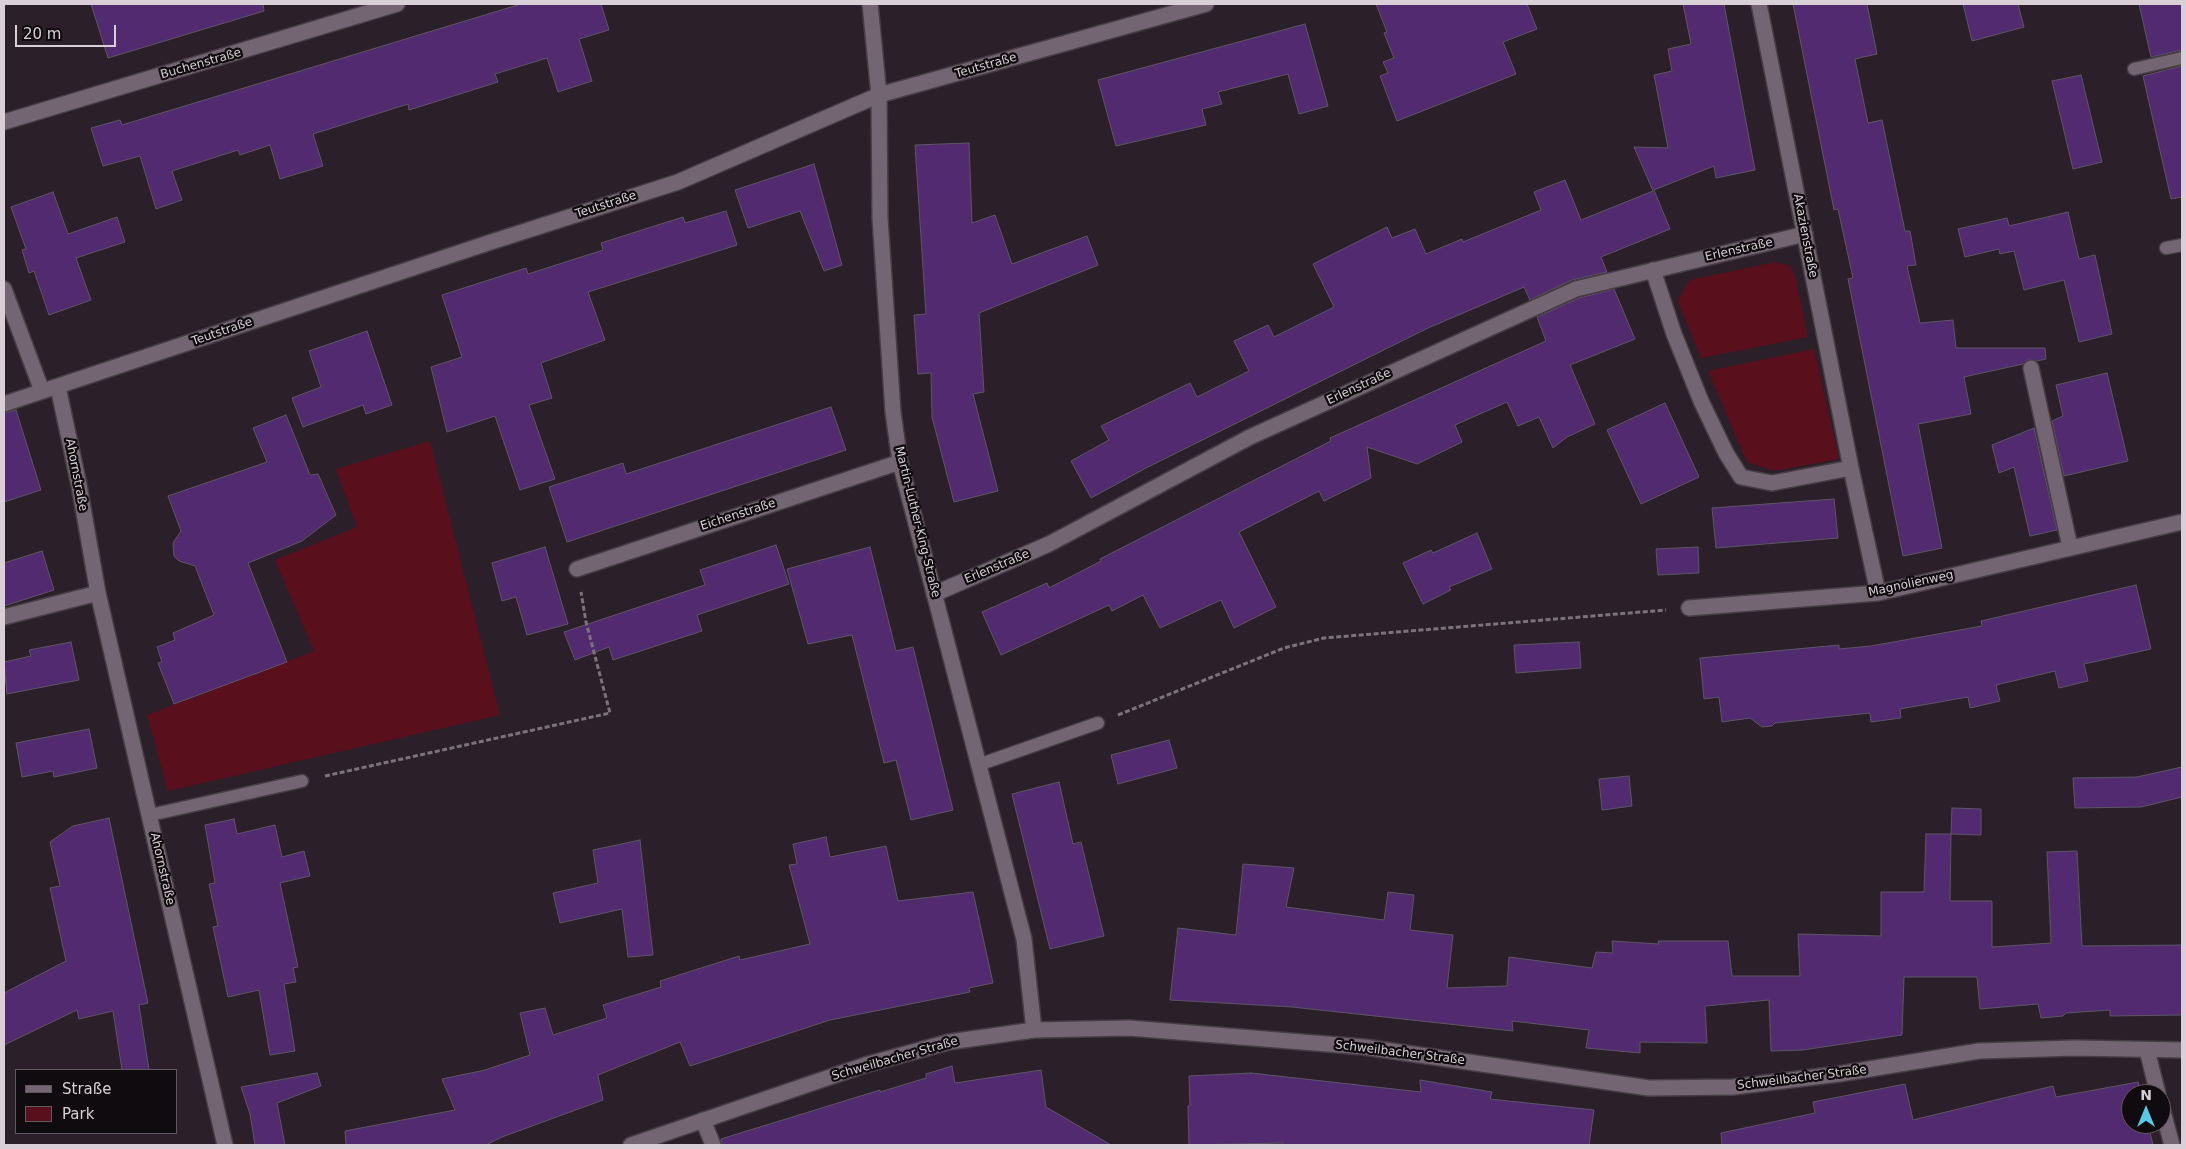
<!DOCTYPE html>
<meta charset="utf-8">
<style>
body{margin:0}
#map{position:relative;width:2186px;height:1149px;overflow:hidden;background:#2b1f29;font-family:"DejaVu Sans",sans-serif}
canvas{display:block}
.frame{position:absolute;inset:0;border:5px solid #d8d0d6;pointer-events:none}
.legend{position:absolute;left:15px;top:1069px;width:162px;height:65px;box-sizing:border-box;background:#100b0f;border:1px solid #605a5f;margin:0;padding:6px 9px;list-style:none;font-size:15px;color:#d8d0d6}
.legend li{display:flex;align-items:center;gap:10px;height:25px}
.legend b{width:25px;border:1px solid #605a5f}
.north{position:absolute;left:2121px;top:1084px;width:50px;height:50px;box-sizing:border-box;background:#100b0f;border:1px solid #605a5f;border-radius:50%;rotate:0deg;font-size:14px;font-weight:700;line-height:20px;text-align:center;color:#d8d0d6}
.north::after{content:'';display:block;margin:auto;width:18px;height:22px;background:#58c9e3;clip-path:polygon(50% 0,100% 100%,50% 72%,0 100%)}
.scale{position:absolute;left:15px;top:25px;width:101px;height:22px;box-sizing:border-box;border:2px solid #d8d0d6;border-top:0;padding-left:6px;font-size:15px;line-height:18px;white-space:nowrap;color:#d8d0d6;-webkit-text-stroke:4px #100b0f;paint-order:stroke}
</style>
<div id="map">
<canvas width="2186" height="1149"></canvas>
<div class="frame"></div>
<ul class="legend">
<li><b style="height:6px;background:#736571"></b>Straße</li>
<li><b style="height:14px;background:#5a0f1c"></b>Park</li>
</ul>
<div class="north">N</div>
<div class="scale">20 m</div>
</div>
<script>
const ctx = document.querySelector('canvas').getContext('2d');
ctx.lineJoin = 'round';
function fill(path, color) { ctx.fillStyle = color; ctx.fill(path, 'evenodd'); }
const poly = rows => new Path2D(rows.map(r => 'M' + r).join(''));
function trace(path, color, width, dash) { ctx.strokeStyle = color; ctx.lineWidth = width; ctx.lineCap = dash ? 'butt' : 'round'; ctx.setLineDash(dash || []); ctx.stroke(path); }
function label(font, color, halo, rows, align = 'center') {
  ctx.font = font + ' "DejaVu Sans",sans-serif'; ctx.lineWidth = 4.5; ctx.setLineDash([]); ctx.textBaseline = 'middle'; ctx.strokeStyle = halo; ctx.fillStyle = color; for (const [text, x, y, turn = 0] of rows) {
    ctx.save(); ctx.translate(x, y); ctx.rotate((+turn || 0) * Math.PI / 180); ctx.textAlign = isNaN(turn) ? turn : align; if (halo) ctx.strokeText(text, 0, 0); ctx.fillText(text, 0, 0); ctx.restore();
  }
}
const green = poly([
 [1775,262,1790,266,1795,275,1808,337,1701,358,1678,302,1682,292,1690,280],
 [1814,349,1839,459,1775,471,1747,462,1708,371],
 [430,441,500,715,168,791,147,715,314,651,275,560,357,527,336,469]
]);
const building = poly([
 [91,4,263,4,264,11,108,58,91,4],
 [521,4,601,4,609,30,579,39,592,81,558,92,547,58,495,74,498,82,409,110,408,104,313,134,323,166,280,179,270,145,240,155,238,150,172,171,182,200,156,209,140,156,103,166,91,128,120,120,122,125,521,4],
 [1376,4,1527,4,1537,29,1503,42,1516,74,1397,121,1380,76,1388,73,1383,62,1394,58,1384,33,1387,32,1376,4],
 [1683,4,1724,4,1755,170,1716,178,1714,166,1654,190,1670,229,1601,257,1607,272,1572,280,1530,300,1524,287,1428,328,1146,468,1091,498,1071,461,1109,440,1101,426,1190,383,1197,397,1249,371,1234,341,1268,325,1274,337,1334,307,1313,264,1387,227,1392,238,1415,229,1426,254,1462,239,1463,242,1541,210,1534,192,1565,180,1581,220,1653,191,1634,147,1668,148,1654,75,1672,71,1668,49,1691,44,1683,4],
 [1793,4,1867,4,1877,54,1855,59,1868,123,1882,120,1905,231,1910,231,1916,265,1907,266,1920,323,1953,320,1956,348,2045,348,2046,359,2037,361,2029,359,2023,364,1964,377,1971,414,1918,424,1942,548,1903,556,1848,279,1853,278,1838,209,1834,210,1793,4],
 [1963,4,2018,4,2024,27,1972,41,1963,4],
 [2139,4,2182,4,2182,50,2151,57,2139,4],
 [1305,24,1328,106,1299,114,1288,74,1218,92,1222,104,1202,109,1206,125,1116,146,1098,80,1305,24],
 [2182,66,2182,197,2171,199,2143,76,2182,66],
 [2081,75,2102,162,2073,169,2052,81,2081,75],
 [969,143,972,223,995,215,1012,264,1087,236,1098,265,979,313,984,392,973,394,998,491,954,502,932,417,931,373,918,374,914,315,926,314,915,145,969,143],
 [814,164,842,265,824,271,800,211,748,228,735,190,814,164],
 [53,192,68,234,117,217,125,242,76,258,91,300,49,315,34,271,29,273,22,250,26,249,11,207,53,192],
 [726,211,737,245,588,292,605,340,541,363,552,398,529,405,555,479,520,490,495,416,447,432,431,367,462,357,442,295,526,268,528,274,603,250,601,243,683,217,685,223,726,211],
 [2068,212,2079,259,2095,255,2112,334,2079,342,2064,280,2024,290,2014,251,2000,254,1999,249,1965,257,1958,229,2007,218,2009,226,2068,212],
 [1614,289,1635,339,1570,365,1595,424,1567,437,1553,448,1539,417,1518,426,1507,402,1455,425,1462,442,1417,464,1367,447,1371,478,1324,501,1319,491,1239,532,1276,607,1234,628,1221,600,1160,628,1143,595,1112,611,1109,605,1001,655,982,612,1047,583,1049,588,1101,561,1100,559,1331,441,1330,438,1546,341,1537,317,1579,298,1614,289],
 [367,331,392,405,366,414,363,405,303,427,292,398,321,387,309,351,367,331],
 [2107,373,2128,461,2064,476,2052,421,2063,416,2056,385,2107,373],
 [1665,403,1699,477,1641,504,1607,430,1665,403],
 [831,407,846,450,567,542,549,487,623,463,626,474,831,407],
 [16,410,41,490,4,502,4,413,16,410],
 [286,415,310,475,318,474,336,515,302,541,248,563,287,662,174,704,158,663,162,662,157,647,175,640,173,633,214,615,195,566,179,561,174,556,173,543,181,531,168,496,267,462,253,428,286,415],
 [2034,428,2057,530,2030,536,2014,467,1999,473,1992,445,2034,428],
 [1834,499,1838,538,1716,548,1712,508,1834,499],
 [1477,533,1492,569,1449,587,1451,590,1423,604,1403,563,1431,550,1433,553,1477,533],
 [776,545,789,584,697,615,702,631,613,660,609,647,575,660,564,632,705,585,700,570,776,545],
 [545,547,568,624,527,635,516,597,502,601,492,563,545,547],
 [870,547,896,651,913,647,953,810,911,820,896,760,884,763,852,635,808,644,787,569,870,547],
 [1698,547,1699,573,1658,575,1656,549,1698,547],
 [42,551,54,590,4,606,4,563,42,551],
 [2136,585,2151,649,2084,664,2088,681,2059,688,2055,671,1996,685,2000,701,1970,708,1968,697,1900,709,1901,718,1871,722,1870,713,1775,723,1772,726,1762,727,1750,718,1722,722,1719,697,1704,699,1700,658,1839,645,1839,649,1871,646,1982,626,1981,621,2136,585],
 [71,642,79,680,7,694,4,662,31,656,29,650,71,642],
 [1579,642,1581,668,1516,673,1514,645,1579,642],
 [89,729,97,768,54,777,53,771,22,777,16,743,89,729],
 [1169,740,1177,768,1118,784,1111,755,1169,740],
 [2182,767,2182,797,2141,807,2075,808,2073,778,2137,777,2182,767],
 [1629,776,1632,806,1602,810,1599,779,1629,776],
 [1059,782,1073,844,1081,842,1104,936,1050,949,1012,794,1059,782],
 [1952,808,1981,809,1981,835,1951,834,1952,808],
 [109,818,148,1003,139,1005,149,1070,122,1070,113,1011,79,1019,77,1010,4,1045,4,993,66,961,50,888,60,886,50,842,73,826,109,818],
 [234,819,237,834,275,825,282,857,304,851,310,876,280,883,298,967,293,968,296,982,284,984,295,1051,270,1055,259,990,228,997,213,927,218,926,209,884,215,883,205,825,234,819],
 [1926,834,1951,834,1950,901,1992,901,1992,947,2051,943,2047,852,2077,851,2082,946,2182,945,2182,1015,2110,1016,2110,1010,2066,1013,2063,1016,2041,1018,2038,1004,1980,1009,1977,977,1904,977,1902,1035,1803,1050,1771,1051,1769,1000,1705,1006,1707,1043,1640,1042,1640,1053,1586,1048,1589,1030,1512,1021,1513,1031,1292,1007,1170,1000,1178,928,1236,935,1243,864,1294,868,1286,907,1384,920,1388,892,1414,895,1410,930,1453,935,1447,988,1507,986,1509,957,1592,968,1596,952,1613,953,1612,941,1659,944,1658,941,1728,941,1732,976,1800,976,1798,934,1881,936,1881,892,1924,892,1926,834],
 [826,837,830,857,886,846,898,901,973,892,993,983,969,988,970,992,830,1020,690,1066,680,1042,598,1075,603,1100,502,1137,486,1145,346,1145,345,1131,455,1110,442,1079,485,1070,530,1055,520,1013,545,1008,553,1035,607,1018,603,1005,661,987,660,981,739,956,740,960,810,944,789,865,797,864,793,844,826,837],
 [640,840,653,955,628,957,622,909,560,923,553,893,598,883,593,850,640,840],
 [952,1066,955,1083,1041,1070,1046,1107,1111,1145,722,1145,721,1139,880,1090,880,1092,926,1078,926,1074,952,1066],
 [317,1073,321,1086,277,1103,285,1145,255,1145,250,1114,241,1087,317,1073],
 [1251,1073,1421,1092,1420,1080,1492,1092,1490,1099,1594,1110,1589,1145,1284,1145,1283,1143,1189,1145,1188,1106,1190,1106,1189,1076,1251,1073],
 [2138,1082,2141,1094,2131,1094,2131,1124,2148,1124,2153,1145,1722,1145,1721,1133,1815,1113,1813,1102,1905,1084,1913,1120,2053,1086,2056,1097,2138,1082]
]);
const path = poly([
 [1118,715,1284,648,1324,638,1666,610],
 [325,776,610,713,586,622,581,592]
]);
const lane = poly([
 [2134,69,2182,58],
 [2166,248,2182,245],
 [978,765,1098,723],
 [150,815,302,781]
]);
const street = poly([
 [870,4,879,95,880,218,893,412,900,462,1024,939,1034,1030],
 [1759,4,1851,468,1878,593],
 [4,122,397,4],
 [1653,270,1674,334,1701,401,1726,453,1741,477,1772,483,1851,468],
 [4,289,42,391],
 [2031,368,2070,547],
 [58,387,79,485,98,593,225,1145],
 [4,404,488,243,678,182,879,95,1206,4],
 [577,569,900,462],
 [934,594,1049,544,1250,437,1576,289,1805,234],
 [1689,608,1878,593,2182,522],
 [4,617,98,593],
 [2147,1050,2158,1094],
 [2161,1104,2172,1145],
 [703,1120,713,1145]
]);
const secondary = poly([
 [631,1145,865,1065,949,1042,1034,1030,1129,1028,1364,1047,1649,1088,1733,1087,1839,1074,1979,1051,2075,1048,2182,1050]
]);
const streetNames = [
 ["Buchenstraße",201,64,-16],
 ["Teutstraße",986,66,-16],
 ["Teutstraße",606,205,-18],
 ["Akazienstraße",1805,236,79],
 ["Erlenstraße",1739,250,-13],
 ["Teutstraße",222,332,-19],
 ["Erlenstraße",1359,387,-25],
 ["Ahornstraße",76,475,79],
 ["Eichenstraße",738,515,-18],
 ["Martin-Luther-King-Straße",917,522,76],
 ["Erlenstraße",997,567,-23],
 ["Magnolienweg",1911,584,-12],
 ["Ahornstraße",162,869,77],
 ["Schweilbacher Straße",1400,1053,7],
 ["Schweilbacher Straße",895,1059,-16],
 ["Schweilbacher Straße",1802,1078,-7]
];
fill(green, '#5a0f1c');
fill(building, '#522a70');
trace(building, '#5d5664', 1);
trace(lane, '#463d45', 15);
trace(street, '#463d45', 18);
trace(secondary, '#463d45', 18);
trace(path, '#7d737b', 3, [5, 2.5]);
trace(lane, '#736571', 12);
trace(street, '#736571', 15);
trace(secondary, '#736571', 15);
label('12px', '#d8d0d6', '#100b0f', streetNames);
</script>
